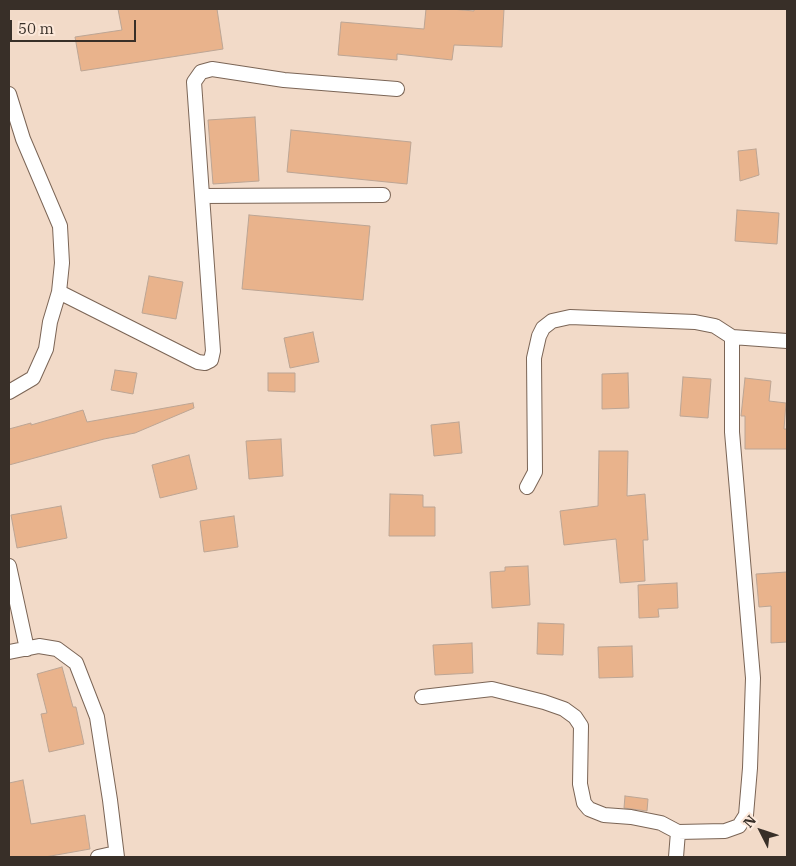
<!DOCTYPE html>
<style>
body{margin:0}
#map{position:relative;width:796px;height:866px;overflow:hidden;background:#f2dac8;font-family:"IBM Plex Serif",serif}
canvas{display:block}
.frame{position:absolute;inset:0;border:10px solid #382f28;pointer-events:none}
.north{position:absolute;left:736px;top:806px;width:50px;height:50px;-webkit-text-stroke:4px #fce8da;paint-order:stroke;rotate:311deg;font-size:14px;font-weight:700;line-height:20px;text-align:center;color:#382f28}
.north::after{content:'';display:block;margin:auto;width:18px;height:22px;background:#382f28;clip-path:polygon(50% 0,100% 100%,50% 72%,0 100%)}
.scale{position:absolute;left:10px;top:20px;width:126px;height:22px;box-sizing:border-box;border:2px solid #382f28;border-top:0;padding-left:6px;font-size:15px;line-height:18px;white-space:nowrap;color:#382f28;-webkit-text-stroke:4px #fce8da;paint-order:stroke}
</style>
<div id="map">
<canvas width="796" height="866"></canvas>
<div class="frame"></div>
<div class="north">N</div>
<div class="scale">50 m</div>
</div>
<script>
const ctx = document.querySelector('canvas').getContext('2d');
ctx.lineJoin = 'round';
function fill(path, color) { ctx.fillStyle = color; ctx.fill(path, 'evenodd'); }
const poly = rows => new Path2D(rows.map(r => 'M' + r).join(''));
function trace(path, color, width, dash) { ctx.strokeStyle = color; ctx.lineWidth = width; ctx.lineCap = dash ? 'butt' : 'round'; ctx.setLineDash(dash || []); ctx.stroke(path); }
const building = poly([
 [118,9,217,9,223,49,81,71,75,37,122,30,118,9],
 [426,9,451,9,474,11,474,9,504,9,502,47,454,45,452,60,397,54,397,60,338,55,341,22,424,29,426,9],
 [255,117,259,181,213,184,208,120,255,117],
 [291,130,411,142,407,184,287,172,291,130],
 [756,149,759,175,740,181,738,151,756,149],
 [737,210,779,213,777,244,735,241,737,210],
 [249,215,370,226,363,300,242,289,249,215],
 [149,276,183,282,176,319,142,313,149,276],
 [313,332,319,362,290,368,284,338,313,332],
 [115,370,137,373,133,394,111,390,115,370],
 [268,373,295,373,295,392,268,391,268,373],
 [628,373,629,408,602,409,602,374,628,373],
 [683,377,711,379,708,418,680,416,683,377],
 [745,378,771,381,769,401,786,403,784,429,787,429,787,449,745,449,745,416,741,416,745,378],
 [193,403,194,408,135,433,104,439,9,465,9,429,31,423,31,425,83,410,87,422,193,403],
 [459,422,462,453,434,456,431,425,459,422],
 [281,439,283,476,249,479,246,441,281,439],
 [599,451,628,451,627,496,645,494,648,540,643,540,645,581,620,583,616,539,564,545,560,511,598,506,599,451],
 [189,455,197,489,160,498,152,465,189,455],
 [390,494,423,495,423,507,435,507,435,536,389,536,390,494],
 [61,506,67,538,17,548,11,515,61,506],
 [234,516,238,547,204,552,200,521,234,516],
 [528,566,530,605,492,608,490,572,505,571,505,567,528,566],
 [787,572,787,642,771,643,771,606,759,607,756,574,787,572],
 [677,583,678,608,658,609,659,617,639,618,638,585,677,583],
 [538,623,564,624,563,655,537,654,538,623],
 [472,643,473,673,435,675,433,645,472,643],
 [632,646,633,677,599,678,598,647,632,646],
 [62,667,73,707,76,707,84,744,49,752,41,714,47,713,37,674,62,667],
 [23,780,31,824,85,815,90,849,45,857,9,857,9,783,23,780],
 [625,796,648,799,647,811,624,808,625,796]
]);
const minor = poly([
 [9,94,23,139,60,226,62,263,59,292,50,322,46,349,33,378,9,392],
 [202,196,383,195],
 [59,292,198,362,205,363,211,360,213,351,194,82,201,72,212,69,284,80,397,89],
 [527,487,535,472,534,358,539,336,543,328,552,321,570,317,695,322,715,326,732,337],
 [9,566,27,649],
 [9,652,39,646,57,649,76,663,97,717,110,800,117,857],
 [422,697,492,689,544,702,564,709,575,717,581,726,580,784,584,803,589,809,604,815,631,817,661,823,678,832,725,831,739,826,746,815,750,768,753,678,732,432,732,337,787,341],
 [98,857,116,853],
 [676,857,678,832]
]);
fill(building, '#e9b38c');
trace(building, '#bca594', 1);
trace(minor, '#7b6556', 16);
trace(minor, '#fff', 14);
</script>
